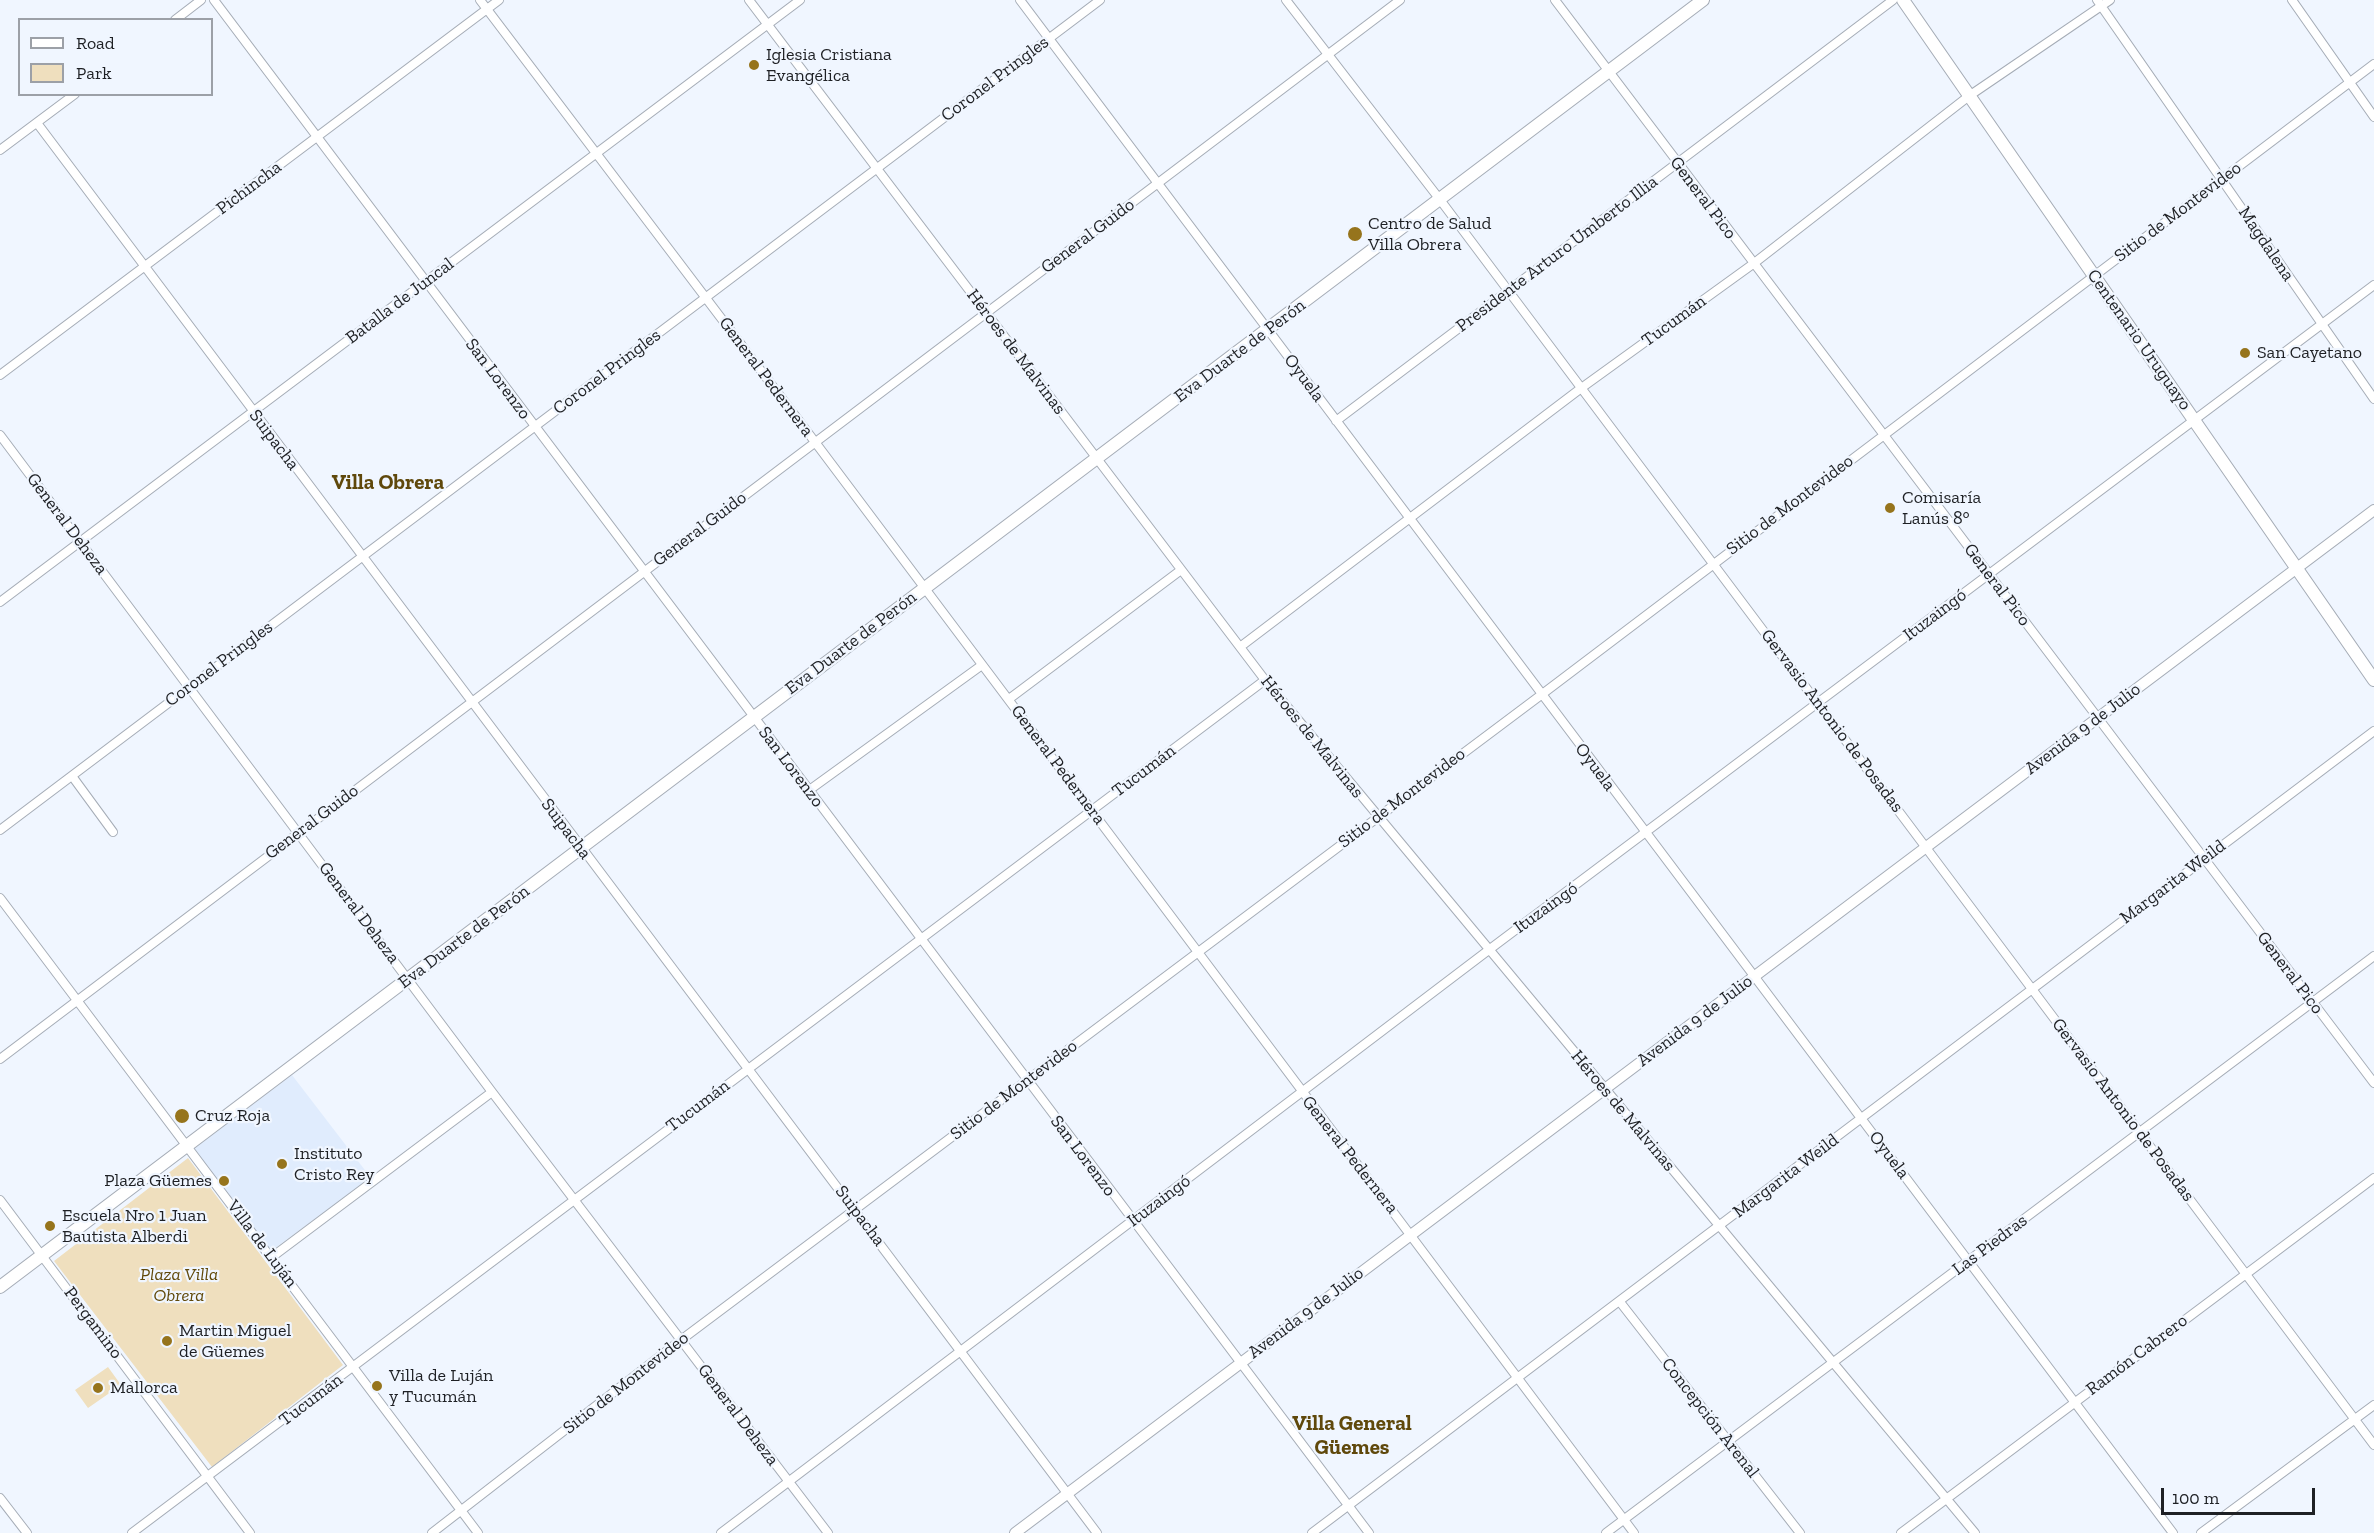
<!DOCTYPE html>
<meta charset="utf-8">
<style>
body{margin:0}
#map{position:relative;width:2374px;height:1533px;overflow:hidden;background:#f0f6ff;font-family:"Zilla Slab",serif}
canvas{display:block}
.legend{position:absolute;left:18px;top:18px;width:195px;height:78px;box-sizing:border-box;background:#f0f6ff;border:2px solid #9ca0a7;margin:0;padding:8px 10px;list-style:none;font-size:18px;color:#1e2024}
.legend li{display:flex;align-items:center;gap:12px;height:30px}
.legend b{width:30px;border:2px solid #9ca0a7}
.scale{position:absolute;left:2161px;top:1488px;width:154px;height:27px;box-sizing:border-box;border:3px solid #1e2024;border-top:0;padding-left:8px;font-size:18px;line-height:21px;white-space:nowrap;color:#1e2024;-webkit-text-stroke:4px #f0f6ff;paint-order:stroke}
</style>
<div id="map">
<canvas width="2374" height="1533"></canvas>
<ul class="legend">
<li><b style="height:8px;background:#fff"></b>Road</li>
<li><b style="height:16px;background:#efdfbe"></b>Park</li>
</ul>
<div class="scale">100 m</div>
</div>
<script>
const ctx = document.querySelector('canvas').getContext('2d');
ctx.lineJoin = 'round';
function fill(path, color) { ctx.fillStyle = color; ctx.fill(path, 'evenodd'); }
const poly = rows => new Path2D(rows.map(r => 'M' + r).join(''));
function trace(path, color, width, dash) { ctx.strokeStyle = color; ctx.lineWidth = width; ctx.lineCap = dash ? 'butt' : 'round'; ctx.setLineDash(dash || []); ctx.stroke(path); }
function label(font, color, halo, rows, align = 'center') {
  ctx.font = font + ' "Zilla Slab",serif'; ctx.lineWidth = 4.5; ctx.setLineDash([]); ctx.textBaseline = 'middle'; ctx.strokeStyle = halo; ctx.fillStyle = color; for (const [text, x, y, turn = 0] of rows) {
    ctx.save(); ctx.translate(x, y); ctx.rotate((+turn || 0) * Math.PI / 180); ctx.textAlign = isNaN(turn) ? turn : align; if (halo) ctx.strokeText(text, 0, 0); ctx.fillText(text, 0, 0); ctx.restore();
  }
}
const built = poly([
 [292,1075,371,1178,271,1251,194,1149]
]);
const green = poly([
 [188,1158,343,1365,212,1467,54,1261],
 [108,1367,121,1385,88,1408,75,1390]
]);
const minor = poly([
 [214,0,1369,1533],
 [480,0,815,442,1634,1533],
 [749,0,1265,680,1975,1533],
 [1020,0,2173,1533],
 [1286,0,1441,201,2374,1445],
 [1555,0,2374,1083],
 [2097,0,2374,399],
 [2292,0,2374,117],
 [175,20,201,0],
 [37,123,1097,1533],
 [0,150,75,94],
 [0,375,499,0],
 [1336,421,1893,0],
 [0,435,492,1092,828,1533],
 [0,602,800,0],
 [1240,647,1580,389,1753,264,1969,96,2110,0],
 [1009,699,1181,570],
 [72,776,113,832],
 [808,791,982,665],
 [0,830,1100,0],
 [0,898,478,1533],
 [0,1059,1400,0],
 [0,1200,250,1533],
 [272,1257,492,1092],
 [1620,1302,1800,1533],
 [0,1498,27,1533],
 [132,1533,1265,680],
 [432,1533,681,1340,1541,695,2374,64],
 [721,1533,1490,949,2374,285],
 [1312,1533,2374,731],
 [1606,1533,2374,956],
 [1901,1533,2374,1178],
 [2201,1533,2374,1405]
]);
const tertiary = poly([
 [1015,1533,2374,510]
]);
const secondary = poly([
 [1903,0,2374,680],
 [0,1287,1703,0]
]);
const markers = [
 [754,65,6,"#96741c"],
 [1355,234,8,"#96741c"],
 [2245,353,6,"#96741c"],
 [1890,508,6,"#96741c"],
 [182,1116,8,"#96741c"],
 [282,1164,6,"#96741c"],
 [224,1181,6,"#96741c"],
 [50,1226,6,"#96741c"],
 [167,1341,6,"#96741c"],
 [377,1386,6,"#96741c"],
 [98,1388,6,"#96741c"]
];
const poiNames = [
 ["Iglesia Cristiana",766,55],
 ["Evangélica",766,76],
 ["Centro de Salud",1368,224],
 ["Villa Obrera",1368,245],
 ["San Cayetano",2257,353],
 ["Comisaría",1902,498],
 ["Lanús 8°",1902,519],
 ["Cruz Roja",195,1116],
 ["Instituto",294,1154],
 ["Cristo Rey",294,1175],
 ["Plaza Güemes",212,1181,"right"],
 ["Escuela Nro 1 Juan",62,1216],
 ["Bautista Alberdi",62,1237],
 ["Martin Miguel",179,1331],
 ["de Güemes",179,1352],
 ["Villa de Luján",389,1376],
 ["y Tucumán",389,1397],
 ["Mallorca",110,1388]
];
const streetNames = [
 ["Coronel Pringles",995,79,-37],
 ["Pichincha",249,188,-37],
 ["General Pico",1703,198,53],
 ["Sitio de Montevideo",2178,212,-37],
 ["General Guido",1088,236,-37],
 ["Magdalena",2266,244,56],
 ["Presidente Arturo Umberto Illia",1557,254,-37],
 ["Batalla de Juncal",400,301,-37],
 ["Tucumán",1674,321,-36],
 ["Centenario Uruguayo",2139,340,55],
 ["Eva Duarte de Perón",1240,351,-37],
 ["Héroes de Malvinas",1016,352,53],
 ["Coronel Pringles",607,372,-37],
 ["General Pedernera",766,377,53],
 ["Oyuela",1304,378,53],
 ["San Lorenzo",498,379,53],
 ["Suipacha",274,440,53],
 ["Sitio de Montevideo",1790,505,-37],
 ["General Deheza",67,524,53],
 ["General Guido",700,529,-37],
 ["General Pico",1997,585,53],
 ["Ituzaingó",1935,615,-37],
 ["Eva Duarte de Perón",851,643,-37],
 ["Coronel Pringles",219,664,-37],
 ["Gervasio Antonio de Posadas",1832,721,53],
 ["Avenida 9 de Julio",2083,729,-37],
 ["Héroes de Malvinas",1312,737,51],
 ["General Pedernera",1058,765,53],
 ["San Lorenzo",791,767,53],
 ["Oyuela",1595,767,53],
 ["Tucumán",1144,771,-37],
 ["Sitio de Montevideo",1402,798,-37],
 ["General Guido",312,822,-37],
 ["Suipacha",566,829,53],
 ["Margarita Weild",2173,882,-37],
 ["Ituzaingó",1546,908,-36],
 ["General Deheza",359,913,53],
 ["Eva Duarte de Perón",464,937,-37],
 ["General Pico",2290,973,53],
 ["Avenida 9 de Julio",1695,1021,-37],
 ["Sitio de Montevideo",1014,1090,-37],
 ["Tucumán",698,1106,-37],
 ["Gervasio Antonio de Posadas",2123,1110,53],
 ["Héroes de Malvinas",1623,1111,50],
 ["General Pedernera",1350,1155,52],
 ["Oyuela",1889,1155,53],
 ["San Lorenzo",1083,1156,53],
 ["Margarita Weild",1786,1176,-37],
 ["Ituzaingó",1159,1201,-37],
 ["Suipacha",860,1216,53],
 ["Villa de Luján",262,1244,53],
 ["Las Piedras",1990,1245,-37],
 ["Avenida 9 de Julio",1306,1313,-37],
 ["Pergamino",93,1323,53],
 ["Ramón Cabrero",2137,1355,-37],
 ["Sitio de Montevideo",626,1383,-38],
 ["Tucumán",311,1400,-37],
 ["General Deheza",738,1415,53],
 ["Concepción Arenal",1710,1418,52]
];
const parkNames = [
 ["Plaza Villa",179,1275],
 ["Obrera",179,1296]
];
const quarterNames = [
 ["Villa Obrera",388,483],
 ["Villa General",1352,1424],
 ["Güemes",1352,1448]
];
fill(built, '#e0ecfd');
fill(green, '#efdfbe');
trace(minor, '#a5acb6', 10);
trace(tertiary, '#a5acb6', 12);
trace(secondary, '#a5acb6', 14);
trace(minor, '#fff', 8);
trace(tertiary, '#fff', 10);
trace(secondary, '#fff', 12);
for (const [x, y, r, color] of markers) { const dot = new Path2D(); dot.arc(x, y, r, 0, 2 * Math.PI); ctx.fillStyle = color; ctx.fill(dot); trace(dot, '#f0f6ff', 2); }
label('18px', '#1e2024', '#f0f6ff', poiNames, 'left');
label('18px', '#1e2024', '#f0f6ff', streetNames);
label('italic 18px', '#614909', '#f0f6ff', parkNames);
label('bold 21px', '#5f480b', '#f0f6ff', quarterNames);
</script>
